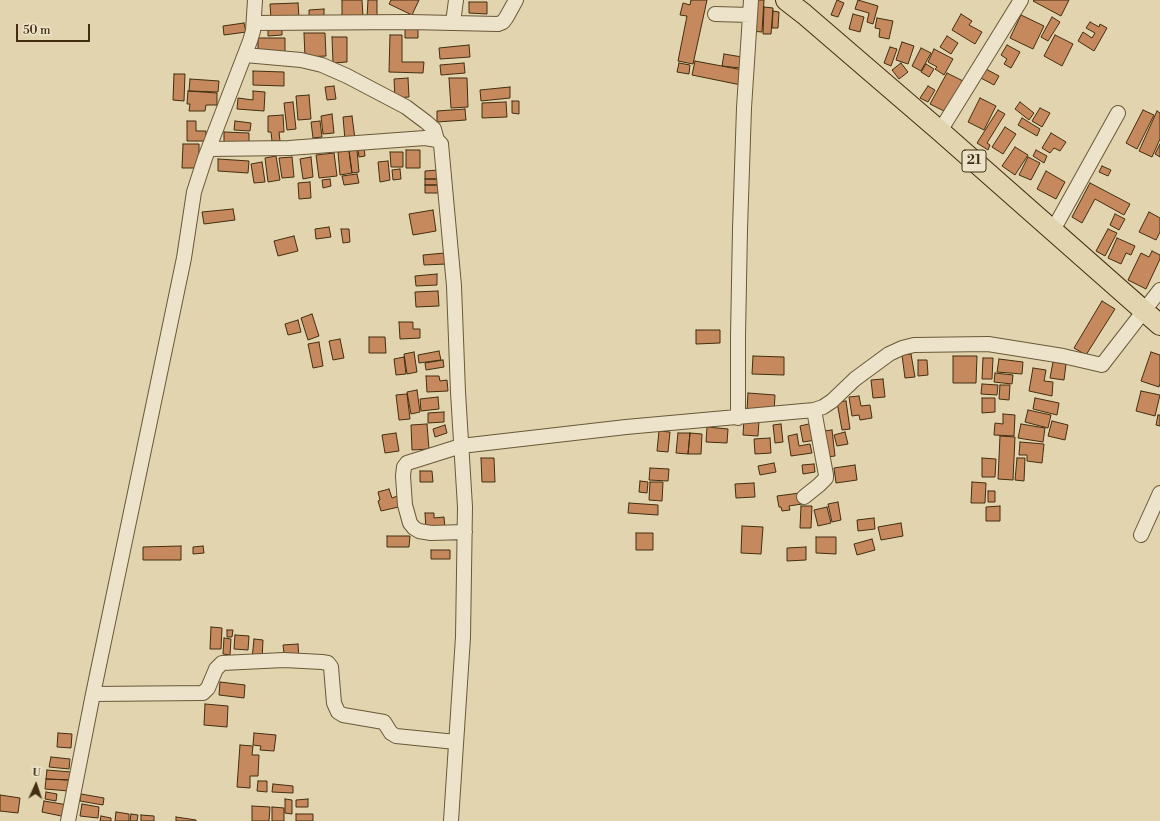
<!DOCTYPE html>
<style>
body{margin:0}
#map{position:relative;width:1160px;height:821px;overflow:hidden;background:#e1d4ae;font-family:"Libre Bodoni",serif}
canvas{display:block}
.north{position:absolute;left:16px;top:765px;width:40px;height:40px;-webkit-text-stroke:3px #ece3ca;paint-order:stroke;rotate:3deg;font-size:11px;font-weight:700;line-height:16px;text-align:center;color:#422e10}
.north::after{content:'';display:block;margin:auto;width:14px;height:18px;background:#422e10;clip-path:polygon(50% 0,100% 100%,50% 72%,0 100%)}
.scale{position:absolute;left:16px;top:24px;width:74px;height:18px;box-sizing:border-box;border:2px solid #422e10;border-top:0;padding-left:5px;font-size:12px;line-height:14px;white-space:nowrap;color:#422e10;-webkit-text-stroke:3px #ece3ca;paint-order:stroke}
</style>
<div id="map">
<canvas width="1160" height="821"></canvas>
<div class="north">U</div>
<div class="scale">50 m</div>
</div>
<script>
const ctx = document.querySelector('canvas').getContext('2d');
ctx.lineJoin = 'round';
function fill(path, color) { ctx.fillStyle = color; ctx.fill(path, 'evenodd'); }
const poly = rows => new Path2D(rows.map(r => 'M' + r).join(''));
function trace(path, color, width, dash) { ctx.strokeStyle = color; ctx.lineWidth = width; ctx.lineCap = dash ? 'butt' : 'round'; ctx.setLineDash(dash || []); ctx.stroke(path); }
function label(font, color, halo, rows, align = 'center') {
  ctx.font = font + ' "Libre Bodoni",serif'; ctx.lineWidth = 3.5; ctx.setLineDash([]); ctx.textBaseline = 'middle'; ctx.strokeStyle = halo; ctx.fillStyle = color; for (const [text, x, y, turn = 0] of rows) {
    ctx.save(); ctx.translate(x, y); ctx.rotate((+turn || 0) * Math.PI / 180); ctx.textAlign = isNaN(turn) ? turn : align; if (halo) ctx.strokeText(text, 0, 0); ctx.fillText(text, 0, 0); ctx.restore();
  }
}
const building = poly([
 [342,0,362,0,363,17,342,17,342,0],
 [368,0,377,0,377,17,367,17,368,0],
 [391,0,419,0,412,15,389,4,391,0],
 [691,0,707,0,693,64,678,61,687,16,680,15,683,3,690,5,691,0],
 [752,0,764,0,762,32,750,31,752,0],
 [837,0,844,3,838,17,831,15,837,0],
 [858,0,878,6,873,24,867,22,869,13,855,9,858,0],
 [1034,0,1069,0,1061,16,1033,1,1034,0],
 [469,2,487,2,487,14,469,13,469,2],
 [298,3,299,17,271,19,270,4,298,3],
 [764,7,773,8,771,34,763,34,764,7],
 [324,9,324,17,309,18,309,10,324,9],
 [773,11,779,12,778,28,772,28,773,11],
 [853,14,864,17,860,32,849,29,853,14],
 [961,14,972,21,969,25,982,32,975,44,952,30,961,14],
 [1021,15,1044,26,1033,49,1010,38,1021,15],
 [1052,17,1060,22,1048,41,1041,37,1052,17],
 [877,18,893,21,889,39,879,37,880,29,875,28,877,18],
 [1090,22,1099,27,1100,24,1107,28,1094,51,1078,41,1083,32,1092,38,1095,33,1086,28,1090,22],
 [244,23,246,32,224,35,223,26,244,23],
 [282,29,282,35,268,36,268,30,282,29],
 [405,29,418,29,418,38,405,38,405,29],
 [304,33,325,33,326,56,305,57,304,33],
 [390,35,402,35,402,62,424,62,423,73,389,72,390,35],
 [1055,35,1073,44,1062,66,1044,56,1055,35],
 [947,36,958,43,951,54,940,47,947,36],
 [332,37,347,37,347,62,333,63,332,37],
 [258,38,285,38,285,53,258,53,258,38],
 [902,42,914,46,908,64,896,60,902,42],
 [469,45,470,57,440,59,439,48,469,45],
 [1007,45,1020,52,1011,68,1004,64,1007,59,1001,55,1007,45],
 [890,47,897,49,891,66,884,63,890,47],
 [921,48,931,53,921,71,912,66,921,48],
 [934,49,953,59,944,75,935,69,937,67,928,62,934,49],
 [724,54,742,57,740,68,722,66,724,54],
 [695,61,743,70,741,85,692,75,695,61],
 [464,63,465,73,441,75,440,65,464,63],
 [679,63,690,65,689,74,677,72,679,63],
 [901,63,908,72,899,79,892,70,901,63],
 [926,64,934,69,929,77,921,72,926,64],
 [984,68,999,76,994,85,979,77,984,68],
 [253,71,284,72,284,86,253,85,253,71],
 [947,73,965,82,948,113,930,104,947,73],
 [174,74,185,74,184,101,173,100,174,74],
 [408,78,409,97,395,98,394,79,408,78],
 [449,78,467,78,468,107,451,108,449,78],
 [190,79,219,81,218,92,189,91,190,79],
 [334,86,336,99,327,100,325,87,334,86],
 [928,86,935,90,928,102,920,98,928,86],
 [510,87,510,98,481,101,480,90,510,87],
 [188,91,217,93,217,105,206,105,205,111,189,111,190,104,187,104,188,91],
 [253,91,265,92,264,111,237,109,238,98,253,100,253,91],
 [309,95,311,119,298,120,296,96,309,95],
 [980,98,996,106,984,130,968,122,980,98],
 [512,101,519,101,519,114,512,113,512,101],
 [293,102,296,129,287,130,284,103,293,102],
 [506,102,507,117,482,118,482,103,506,102],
 [1020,102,1034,113,1029,120,1015,109,1020,102],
 [1040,108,1050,113,1042,127,1032,121,1040,108],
 [465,109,466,120,437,122,437,111,465,109],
 [998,110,1005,114,987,143,990,145,988,150,977,143,998,110],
 [1143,110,1154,115,1137,149,1126,143,1143,110],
 [1157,111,1160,113,1160,139,1152,157,1139,151,1157,111],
 [332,114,334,133,323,134,321,116,332,114],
 [283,115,284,132,279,132,280,141,272,141,271,132,268,132,268,116,283,115],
 [352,116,355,139,345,140,343,117,352,116],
 [1022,118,1040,129,1037,136,1018,125,1022,118],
 [187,121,196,121,196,131,206,131,206,141,187,141,187,121],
 [235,121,251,123,250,131,234,130,235,121],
 [320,121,322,137,313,138,311,122,320,121],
 [1005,127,1016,134,1003,154,992,147,1005,127],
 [224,132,249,133,249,144,224,144,224,132],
 [1051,133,1066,142,1060,151,1054,148,1050,153,1042,148,1051,133],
 [183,144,199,144,199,168,182,168,183,144],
 [1160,144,1160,157,1155,154,1160,144],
 [1015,147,1028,155,1015,175,1002,166,1015,147],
 [364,148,365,156,359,157,358,149,364,148],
 [357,150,359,172,352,173,349,151,357,150],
 [406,150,420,150,420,168,406,168,406,150],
 [1036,150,1047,156,1044,163,1033,156,1036,150],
 [349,151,352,173,340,175,338,152,349,151],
 [390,152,403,152,403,167,391,167,390,152],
 [334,153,337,176,319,178,316,155,334,153],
 [276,156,280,180,268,182,265,158,276,156],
 [292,157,294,177,282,178,279,158,292,157],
 [311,157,313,177,303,179,300,159,311,157],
 [1028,157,1040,163,1031,180,1019,175,1028,157],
 [218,159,249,161,248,173,218,171,218,159],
 [388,161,390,180,380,182,378,162,388,161],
 [262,162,265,182,254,183,251,164,262,162],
 [1102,166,1111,170,1108,176,1099,172,1102,166],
 [400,169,401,179,393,180,392,170,400,169],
 [439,170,440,179,425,179,425,171,439,170],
 [1046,171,1065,182,1056,199,1037,189,1046,171],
 [357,174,359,183,344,185,342,176,357,174],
 [330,179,331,186,323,188,322,180,330,179],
 [425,179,440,179,440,185,425,185,425,179],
 [310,182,311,198,299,199,298,183,310,182],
 [1090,183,1130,204,1124,215,1095,199,1082,223,1072,217,1090,183],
 [425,185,440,185,440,193,425,193,425,185],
 [233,209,235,220,204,224,202,212,233,209],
 [433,210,436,231,413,235,409,214,433,210],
 [1149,212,1160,218,1160,232,1156,240,1139,232,1149,212],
 [1115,214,1125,219,1119,230,1110,225,1115,214],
 [329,227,331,237,316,239,315,229,329,227],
 [341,229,349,229,350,242,343,243,341,229],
 [1108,229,1117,233,1105,256,1096,251,1108,229],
 [294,236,298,251,278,256,274,241,294,236],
 [1117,238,1135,246,1131,255,1126,253,1121,264,1108,258,1117,238],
 [1152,251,1160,255,1160,259,1146,289,1128,280,1141,253,1149,257,1152,251],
 [445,253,446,264,424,265,423,255,445,253],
 [437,274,437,285,416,286,415,276,437,274],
 [438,291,439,306,416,307,415,292,438,291],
 [1102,301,1115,309,1086,355,1074,348,1102,301],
 [312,314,319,336,308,340,301,318,312,314],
 [298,320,301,332,288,335,285,324,298,320],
 [399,322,413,322,413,329,420,329,420,338,400,339,399,322],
 [696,330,720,330,720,343,696,344,696,330],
 [369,337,385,337,386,353,369,353,369,337],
 [340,339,344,358,333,360,329,341,340,339],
 [319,342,323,366,313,368,308,344,319,342],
 [439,351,441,360,419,363,418,355,439,351],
 [414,352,417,372,407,374,404,354,414,352],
 [1151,352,1160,355,1160,383,1159,387,1141,381,1151,352],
 [911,354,915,377,905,378,902,355,911,354],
 [753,356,784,357,784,375,752,374,753,356],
 [953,356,977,356,976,383,953,383,953,356],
 [404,357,406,374,396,375,394,359,404,357],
 [983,358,993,358,992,379,982,379,983,358],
 [999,359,1023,362,1022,374,997,372,999,359],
 [443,360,444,367,426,370,425,363,443,360],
 [918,360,927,360,928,375,918,376,918,360],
 [1053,362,1066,364,1064,380,1050,378,1053,362],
 [1033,368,1046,370,1044,381,1053,382,1052,396,1029,391,1033,368],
 [995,373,1013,375,1012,384,994,382,995,373],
 [426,376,439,376,440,381,447,380,448,391,427,392,426,376],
 [883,379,885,397,873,398,871,380,883,379],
 [982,384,998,385,997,395,981,394,982,384],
 [1000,385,1010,385,1009,400,999,399,1000,385],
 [417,390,420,412,411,414,407,392,417,390],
 [1141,391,1160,395,1155,416,1136,411,1141,391],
 [748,393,775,395,774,412,747,410,748,393],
 [407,394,410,419,399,420,396,395,407,394],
 [859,396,861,406,870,405,872,418,860,420,859,415,852,416,849,397,859,396],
 [438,397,439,409,421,411,420,399,438,397],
 [982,398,995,398,995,412,982,413,982,398],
 [1035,398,1059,403,1057,415,1033,409,1035,398],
 [846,401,850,429,842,430,837,402,846,401],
 [1028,410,1051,415,1048,428,1025,422,1028,410],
 [444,412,444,422,428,423,428,413,444,412],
 [1003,414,1015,415,1014,436,994,435,995,423,1003,424,1003,414],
 [1158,415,1160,415,1160,426,1156,425,1158,415],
 [744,419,759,421,758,436,743,435,744,419],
 [1052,421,1068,425,1065,440,1048,436,1052,421],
 [813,423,816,440,803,442,800,426,813,423],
 [427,424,429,449,412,450,411,425,427,424],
 [781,424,783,442,775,443,773,425,781,424],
 [1021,424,1045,428,1043,442,1018,438,1021,424],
 [445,425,447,433,435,437,433,429,445,425],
 [707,427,728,429,727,443,706,442,707,427],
 [832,430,835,456,827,457,824,431,832,430],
 [659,431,670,432,668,452,657,451,659,431],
 [845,432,848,444,837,446,834,435,845,432],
 [396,433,399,451,385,453,382,435,396,433],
 [678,433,690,433,688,454,676,453,678,433],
 [690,433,702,434,701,454,688,454,690,433],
 [797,434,799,446,810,444,812,453,791,456,788,436,797,434],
 [1000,436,1015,437,1013,480,998,479,1000,436],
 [770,438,771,453,755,454,754,439,770,438],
 [1020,442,1044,444,1042,463,1027,461,1027,455,1019,455,1020,442],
 [481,458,494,458,495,482,482,482,481,458],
 [982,458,996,459,995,477,982,477,982,458],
 [1017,458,1025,458,1024,481,1015,480,1017,458],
 [774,463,776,472,760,475,758,466,774,463],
 [814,464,815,472,803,474,802,465,814,464],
 [855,465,857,480,836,483,834,468,855,465],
 [650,468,669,469,668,481,649,480,650,468],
 [420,471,432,471,433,482,420,482,420,471],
 [640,481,648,482,647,493,639,492,640,481],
 [650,482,663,482,662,501,649,500,650,482],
 [972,482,986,483,985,503,971,503,972,482],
 [754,483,755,497,736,498,735,484,754,483],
 [389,489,392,498,400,495,403,506,381,511,378,501,380,500,378,492,389,489],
 [988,491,995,491,995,502,988,502,988,491],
 [800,493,802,504,789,506,790,510,782,511,781,507,779,507,777,496,800,493],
 [838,502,841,520,832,522,828,504,838,502],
 [629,503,658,505,658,515,628,513,629,503],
 [801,506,812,506,811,528,800,528,801,506],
 [1000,506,1000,521,986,521,986,507,1000,506],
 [827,507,831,523,818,526,814,510,827,507],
 [425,513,434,513,434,518,444,517,445,529,426,530,425,513],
 [874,518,875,529,858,531,857,520,874,518],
 [901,523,903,536,881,540,878,527,901,523],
 [742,526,763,527,761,554,741,553,742,526],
 [636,533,653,533,653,550,636,550,636,533],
 [387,536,410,536,409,547,387,547,387,536],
 [816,537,836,537,836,554,816,553,816,537],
 [872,539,875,550,857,555,854,544,872,539],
 [181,546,181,560,143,560,143,547,181,546],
 [203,546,204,553,193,554,193,547,203,546],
 [806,547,806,560,787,561,787,548,806,547],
 [431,550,450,550,450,559,431,559,431,550],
 [211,627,222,628,221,649,210,649,211,627],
 [227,630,233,630,232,637,227,637,227,630],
 [235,635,249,636,248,650,234,649,235,635],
 [224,638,231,639,230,655,223,654,224,638],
 [254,639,263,640,262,660,252,659,254,639],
 [298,644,299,660,290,660,289,653,284,653,283,645,298,644],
 [220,682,245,685,244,698,219,695,220,682],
 [205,704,228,706,227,727,204,725,205,704],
 [58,733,72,734,71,748,57,747,58,733],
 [254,733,276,735,274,751,260,750,261,746,253,745,254,733],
 [240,745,253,746,252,755,259,755,258,776,250,776,250,788,237,787,240,745],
 [51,757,70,759,69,769,49,767,51,757],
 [47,770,71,772,70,780,46,779,47,770],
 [46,779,70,780,69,791,45,789,46,779],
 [258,781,267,781,267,792,257,791,258,781],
 [273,784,293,786,293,793,272,792,273,784],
 [46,792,57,794,56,801,45,799,46,792],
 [81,794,104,798,103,805,80,801,81,794],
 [0,795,20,798,18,813,0,811,0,795],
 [285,799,292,800,292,814,285,813,285,799],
 [308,799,308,807,296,807,296,800,308,799],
 [44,801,68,805,66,817,42,812,44,801],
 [82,804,99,807,98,818,80,816,82,804],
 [252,806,270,807,269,821,252,821,252,806],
 [272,807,284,808,284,821,272,821,272,807],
 [116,812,129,814,129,821,115,821,116,812],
 [131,814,138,815,137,821,130,821,131,814],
 [296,814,313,814,313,821,296,821,296,814],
 [141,815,154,816,154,821,141,821,141,815],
 [101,816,111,818,111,821,100,821,101,816],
 [176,817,196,820,196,821,176,821,176,817]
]);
const minor = poly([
 [715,14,750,15],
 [254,23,410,22,498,24,503,22,506,18,516,0],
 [453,23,456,0],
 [245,55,301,60,322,65,347,76,406,107,426,122,434,129,437,140],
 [940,131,1021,0],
 [209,149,289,148,425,138,437,140,441,144,454,286,458,392,465,507,463,637,451,821],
 [1053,230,1118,113],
 [738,418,738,336,740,229,744,108,751,0],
 [804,497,819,485,826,478,826,475,814,410],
 [465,532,431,533,419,531,414,528,410,523,405,505,403,476,404,467,407,463,461,446,626,427,814,410,823,407,832,401,855,379,889,354,902,348,914,345,988,344,1063,356,1102,365,1160,290],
 [1141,535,1160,493],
 [93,694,203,693,208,688,216,669,222,663,284,660,322,662,328,663,331,667,334,703,338,712,343,715,384,722,391,733,396,736,456,742],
 [68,821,93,694,184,258,194,192,205,158,250,41,253,31,255,0]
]);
const highway = poly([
 [786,0,804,14,940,131,1160,325]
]);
const shields = [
 [974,161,24]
];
const shieldNames = [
 ["21",974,161]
];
fill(building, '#c6895d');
trace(building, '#422e10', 1);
trace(minor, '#6a5838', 16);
trace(highway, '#422e10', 22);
trace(minor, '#ece3ca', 14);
trace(highway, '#e1d4ae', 20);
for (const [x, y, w] of shields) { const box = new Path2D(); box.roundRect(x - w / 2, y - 11, w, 22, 3); ctx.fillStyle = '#ece3ca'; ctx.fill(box); trace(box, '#422e10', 1); }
label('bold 13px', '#422e10', null, shieldNames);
</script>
